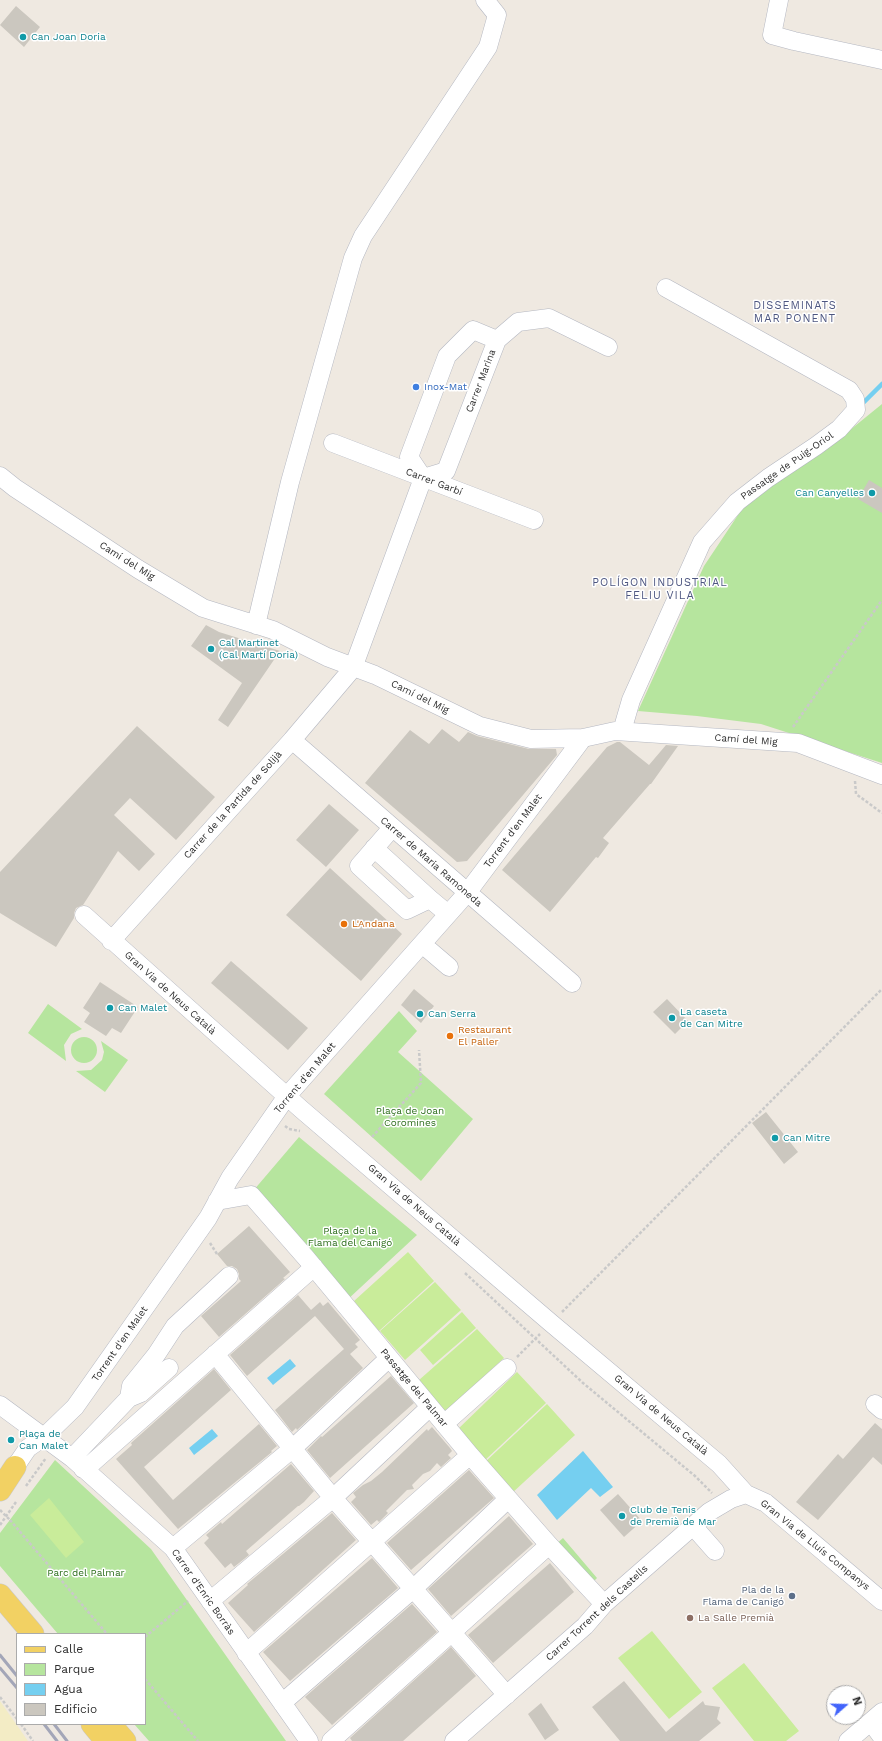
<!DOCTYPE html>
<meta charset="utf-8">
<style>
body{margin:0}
#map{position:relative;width:882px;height:1741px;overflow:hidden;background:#efe9e1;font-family:"Work Sans",sans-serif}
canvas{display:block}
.legend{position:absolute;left:16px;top:1633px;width:130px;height:92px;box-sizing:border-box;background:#fff;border:1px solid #ababab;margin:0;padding:5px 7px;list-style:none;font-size:12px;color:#2e2e2e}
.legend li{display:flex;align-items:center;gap:8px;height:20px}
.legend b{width:20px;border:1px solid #ababab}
.north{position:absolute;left:826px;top:1685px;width:40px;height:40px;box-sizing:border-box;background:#fff;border:1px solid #ababab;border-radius:50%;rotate:70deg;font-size:11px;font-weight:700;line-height:16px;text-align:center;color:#2e2e2e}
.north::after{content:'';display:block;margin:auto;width:14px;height:18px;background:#4264fb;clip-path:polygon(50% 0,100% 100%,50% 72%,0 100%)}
</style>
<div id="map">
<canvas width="882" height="1741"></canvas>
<ul class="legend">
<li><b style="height:5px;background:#f2d163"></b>Calle</li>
<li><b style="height:11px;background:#b6e59e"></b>Parque</li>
<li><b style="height:11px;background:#75cff0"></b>Agua</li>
<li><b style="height:11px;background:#cbc7bf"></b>Edificio</li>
</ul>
<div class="north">N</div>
</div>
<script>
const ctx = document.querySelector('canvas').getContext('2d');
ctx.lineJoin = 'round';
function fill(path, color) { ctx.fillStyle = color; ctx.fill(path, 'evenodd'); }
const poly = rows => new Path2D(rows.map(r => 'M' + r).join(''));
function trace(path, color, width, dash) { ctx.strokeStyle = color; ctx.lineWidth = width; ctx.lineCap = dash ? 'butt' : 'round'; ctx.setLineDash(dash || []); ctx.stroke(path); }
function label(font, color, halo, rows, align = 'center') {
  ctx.font = font + ' "Work Sans",sans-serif'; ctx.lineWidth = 3; ctx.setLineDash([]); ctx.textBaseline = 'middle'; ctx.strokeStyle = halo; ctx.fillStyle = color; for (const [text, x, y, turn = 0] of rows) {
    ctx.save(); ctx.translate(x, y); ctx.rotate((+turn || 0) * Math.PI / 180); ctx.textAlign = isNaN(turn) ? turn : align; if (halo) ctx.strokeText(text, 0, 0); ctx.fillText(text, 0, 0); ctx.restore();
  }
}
const green = poly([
 [882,404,882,763,761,724,697,716,638,711,704,566,744,506,850,430],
 [48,1004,82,1029,71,1034,64,1045,66,1061,28,1033],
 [399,1011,417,1031,398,1052,473,1119,421,1181,324,1094],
 '71 1050a13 13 0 1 1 26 0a13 13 0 1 1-26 0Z',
 [101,1041,128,1060,105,1092,76,1071,91,1070,102,1060,104,1052],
 [299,1137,417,1235,346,1301,253,1191],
 [55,1460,151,1549,286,1741,149,1741,134,1724,145,1724,145,1634,58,1634,0,1566,0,1533],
 [563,1538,597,1578,586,1589,553,1547]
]);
const sand = poly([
 [0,1701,28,1741,0,1741]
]);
const pitch = poly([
 [408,1252,434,1281,379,1331,354,1301],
 [435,1282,461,1310,405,1360,380,1331],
 [462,1312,476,1328,433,1365,420,1350],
 [477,1329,504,1358,445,1412,419,1380],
 [517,1372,546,1403,483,1462,457,1430],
 [547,1404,575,1435,511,1494,484,1463],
 [49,1498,84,1542,66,1558,30,1515],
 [652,1631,702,1692,669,1719,618,1658],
 [744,1663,799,1731,786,1741,754,1741,712,1688]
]);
const water = poly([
 [290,1359,296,1366,273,1385,267,1378],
 [212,1429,218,1436,194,1455,189,1448],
 [583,1451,613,1487,600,1497,591,1488,557,1520,537,1495]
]);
const stream = poly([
 [861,405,882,384]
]);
const building = poly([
 [16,6,40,27,24,47,0,25],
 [869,480,882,488,882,513,858,499],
 [206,625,219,632,280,651,228,727,218,720,242,683,191,646],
 [137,726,215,797,176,840,130,798,114,815,155,854,139,871,118,851,83,905,76,908,74,913,74,918,56,947,0,913,0,872],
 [442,729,459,742,468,732,477,736,529,749,556,749,557,755,467,861,457,862,365,783,410,730,429,744],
 [617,742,620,742,649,765,666,745,678,746,651,784,650,784,603,838,609,843,598,858,596,857,550,912,502,870,607,747],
 [329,804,359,830,326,867,296,840],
 [330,868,402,934,361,981,286,915],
 [231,961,308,1028,288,1050,211,983],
 [100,982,138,1007,121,1033,112,1028,106,1036,84,1022,90,1013,83,1008],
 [414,989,434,1006,421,1023,401,1005],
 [667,999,688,1021,675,1034,653,1012],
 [766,1112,798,1152,784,1164,752,1123],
 [249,1226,290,1272,283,1278,285,1279,219,1337,201,1316,241,1281,239,1279,239,1274,237,1269,232,1266,227,1266,217,1254],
 [298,1295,311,1310,320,1302,323,1306,328,1302,360,1340,355,1344,358,1347,350,1354,363,1368,297,1430,296,1428,292,1432,275,1410,344,1349,315,1316,247,1376,230,1355],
 [214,1369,231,1390,144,1467,173,1500,259,1424,277,1446,271,1451,272,1452,178,1529,116,1459,132,1445,131,1443],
 [391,1376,414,1403,330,1478,307,1450,321,1436,322,1437],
 [875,1423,882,1429,882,1465,873,1457,818,1520,796,1502,838,1454,843,1459],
 [432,1427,450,1448,452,1451,448,1455,451,1458,441,1467,437,1463,430,1471,423,1474,412,1485,414,1489,407,1490,386,1511,388,1513,379,1522,377,1520,371,1525,351,1502,356,1497,353,1493,363,1485,371,1481,382,1472,427,1429,428,1431],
 [291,1464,314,1491,304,1502,299,1506,298,1506,246,1551,249,1555,234,1567,231,1563,225,1568,204,1543,209,1538,206,1535,221,1522,222,1524],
 [469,1470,494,1498,411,1570,387,1543],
 [618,1494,642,1521,624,1537,600,1510],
 [332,1513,356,1540,254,1632,228,1603,248,1585,247,1584],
 [509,1516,533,1544,451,1616,428,1589],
 [372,1558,398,1588,290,1681,263,1652],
 [550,1563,574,1592,493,1663,468,1635],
 [412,1604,437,1632,332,1725,305,1697],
 [451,1647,476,1676,403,1741,352,1741,350,1738],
 [624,1681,666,1732,703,1701,705,1705,720,1707,717,1719,721,1723,699,1741,620,1741,592,1707],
 [541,1703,559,1730,545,1740,528,1714]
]);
const path = poly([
 [793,727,882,600],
 [855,781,856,794,882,813],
 [285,1126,289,1129,300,1131],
 [372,1137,421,1083,419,1050],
 [210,1243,217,1254],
 [465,1273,583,1383,695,1476,712,1493],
 [562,1312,882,989],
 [517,1357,540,1334],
 [26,1486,46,1458],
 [10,1520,107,1634],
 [0,1525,16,1502],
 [145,1637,188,1601],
 [145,1679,198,1741],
 [0,1697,17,1719],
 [21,1724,33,1741]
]);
const minor = poly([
 [779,0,772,35,794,41,882,60],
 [473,330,497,340,446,471,423,478,409,457,447,356,473,330],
 [497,340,518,322,549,318,608,347],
 [333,443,534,520],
 [0,476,15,488,138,569,203,608,273,630,327,657,375,675,480,726,531,739,583,738,615,731,798,743,882,775],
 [256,625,290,482,353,258,363,236,488,47,497,15,485,0],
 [622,731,631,700,702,542,737,502,768,478,816,446,839,429,856,410,855,399,849,390,666,288],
 [292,740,572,983],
 [392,828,359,866,407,910,430,899,448,914],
 [374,848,430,899],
 [84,915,301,1109,551,1323,719,1464,746,1494],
 [111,941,292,740,353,668,423,478],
 [422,944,449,967],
 [217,1201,251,1195,307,1259,470,1455,549,1545,604,1604],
 [215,1354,333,1498,507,1695],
 [129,1398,131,1386,156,1355,175,1326,229,1276],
 [875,1404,882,1410],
 [0,1405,72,1458,173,1548,309,1741],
 [444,1424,507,1368],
 [72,1458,129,1398,141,1393,169,1368],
 [15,1467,28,1448,44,1437,75,1407,208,1218,230,1178,287,1096,467,893,583,738],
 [83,1469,91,1464,314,1267],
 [746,1494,766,1503,882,1601],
 [693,1526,715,1551],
 [173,1548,292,1449,388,1359],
 [210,1601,333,1498,430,1407],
 [246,1653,470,1455],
 [282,1703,413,1589,508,1499],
 [871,1722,882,1737],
 [331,1741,549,1545],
 [454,1741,585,1626,604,1604,709,1512,731,1499,746,1494],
 [848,1741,882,1712]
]);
const major = poly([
 [0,1490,15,1467],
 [0,1595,33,1634],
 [92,1724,106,1741],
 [110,1724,125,1741]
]);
const rail = poly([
 [0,1655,17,1676],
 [0,1668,17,1688],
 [44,1724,57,1741],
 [54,1724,67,1741]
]);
const pathBridge = poly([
 [0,1510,10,1520]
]);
const markers = [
 [23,37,4,"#0f9aa8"],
 [416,387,4,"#3f7fe0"],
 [872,493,4,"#0f9aa8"],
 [211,649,4,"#0f9aa8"],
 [344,924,4,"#e8710a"],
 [110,1008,4,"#0f9aa8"],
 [420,1014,4,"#0f9aa8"],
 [672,1018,4,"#0f9aa8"],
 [450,1036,4,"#e8710a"],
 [775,1138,4,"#0f9aa8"],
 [11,1440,4,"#0f9aa8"],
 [622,1516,4,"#0f9aa8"],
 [792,1596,4,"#5c6f8a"],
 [690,1618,4,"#8d6e63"]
];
const cultureNames = [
 ["Can Joan Doria",31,37],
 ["Can Canyelles",864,493,"right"],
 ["Cal Martinet",219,643],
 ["(Cal Martí Doria)",219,655],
 ["Can Malet",118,1008],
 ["La caseta",680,1012],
 ["de Can Mitre",680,1024],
 ["Can Serra",428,1014],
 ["Can Mitre",783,1138],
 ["Plaça de",19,1434],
 ["Can Malet",19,1446],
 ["Club de Tenis",630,1510],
 ["de Premià de Mar",630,1522]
];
const streetNames = [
 ["Carrer Marina",481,381,-69],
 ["Passatge de Puig-Oriol",787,466,-35],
 ["Carrer Garbí",434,482,21],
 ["Camí del Mig",127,561,32],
 ["Camí del Mig",420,697,26],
 ["Camí del Mig",746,740,4],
 ["Carrer de la Partida de Solijà",233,805,-48],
 ["Torrent d'en Malet",513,831,-53],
 ["Carrer de Maria Ramoneda",431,862,41],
 ["Gran Via de Neus Català",170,993,42],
 ["Torrent d'en Malet",305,1078,-50],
 ["Gran Via de Neus Català",414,1205,41],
 ["Torrent d'en Malet",120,1344,-55],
 ["Passatge del Palmar",414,1388,50],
 ["Gran Via de Neus Català",661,1415,40],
 ["Gran Via de Lluís Companys",815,1545,39],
 ["Carrer d'Enric Borràs",203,1592,55],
 ["Carrer Torrent dels Castells",597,1613,-43]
];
const shopNames = [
 ["Inox-Mat",424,387]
];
const foodNames = [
 ["L'Andana",352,924],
 ["Restaurant",458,1030],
 ["El Paller",458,1042]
];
const parkNames = [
 ["Plaça de Joan",410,1111],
 ["Coromines",410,1123],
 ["Plaça de la",350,1231],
 ["Flama del Canigó",350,1243],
 ["Parc del Palmar",86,1573]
];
const serviceNames = [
 ["Pla de la",784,1590],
 ["Flama de Canigó",784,1602]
];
const educationNames = [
 ["La Salle Premià",698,1618]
];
const neighbourhoodNames = [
 ["DISSEMINATS",795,306],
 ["MAR PONENT",795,319],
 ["POLÍGON INDUSTRIAL",660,583],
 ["FELIU VILA",660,596]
];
fill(green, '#b6e59e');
fill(sand, '#f3ecc5');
fill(pitch, '#c9ec9a');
fill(water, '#75cff0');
trace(stream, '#75cff0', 4.5);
fill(building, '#cbc7bf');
trace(minor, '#b4b7c1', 19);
trace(major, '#c9c9c9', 23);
trace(path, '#c9c9c9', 2.5, [3, 2]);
trace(minor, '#fff', 18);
trace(major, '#f2d163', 22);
trace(rail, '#a3a6b8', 3);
trace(pathBridge, '#c9c9c9', 2.5, [3, 2]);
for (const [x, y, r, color] of markers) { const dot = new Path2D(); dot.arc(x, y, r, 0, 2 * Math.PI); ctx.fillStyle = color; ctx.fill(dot); trace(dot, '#fff', 1.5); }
label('10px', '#0d838f', '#fff', cultureNames, 'left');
label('10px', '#2e2e2e', '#fff', streetNames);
label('10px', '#366cbe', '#fff', shopNames, 'left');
label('10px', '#c56008', '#fff', foodNames, 'left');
label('10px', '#2c6e1b', '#fff', parkNames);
label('10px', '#4e5e75', '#fff', serviceNames, 'right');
label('10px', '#785e54', '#fff', educationNames, 'left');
ctx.letterSpacing = '1px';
label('11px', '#4d5680', '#fff', neighbourhoodNames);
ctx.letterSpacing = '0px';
</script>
